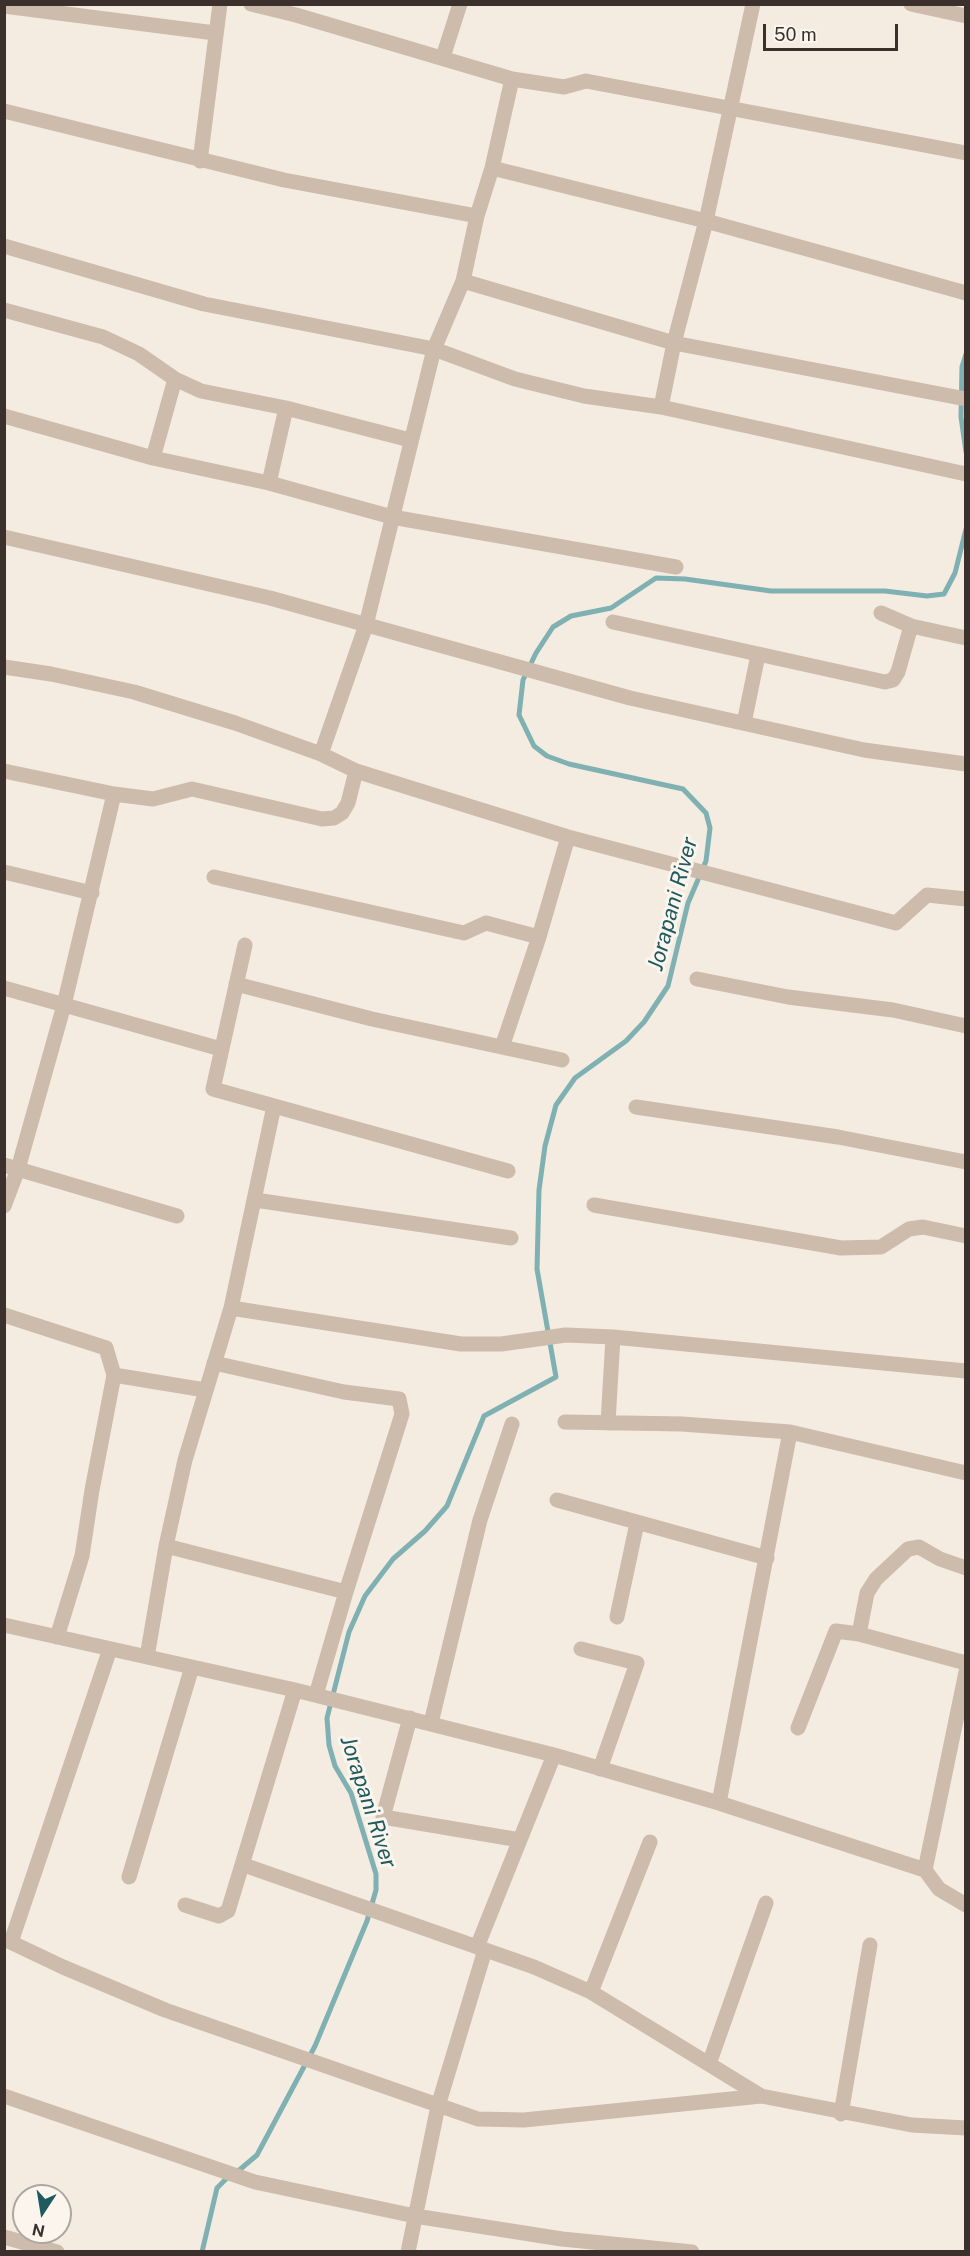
<!DOCTYPE html>
<style>
body{margin:0}
#map{position:relative;width:970px;height:2256px;overflow:hidden;background:#f4ebe1;font-family:"Public Sans",sans-serif}
canvas{display:block}
.frame{position:absolute;inset:0;border:6px solid #3b302b;pointer-events:none}
.north{position:absolute;left:12px;top:2184px;width:60px;height:60px;box-sizing:border-box;background:#fbf5ee;border:2px solid #aea6a0;border-radius:50%;rotate:192deg;font-size:16px;font-weight:700;line-height:24px;text-align:center;color:#3b302b}
.north::after{content:'';display:block;margin:auto;width:21px;height:27px;background:#1f5a5e;clip-path:polygon(50% 0,100% 100%,50% 72%,0 100%)}
.scale{position:absolute;left:763px;top:24px;width:135px;height:27px;box-sizing:border-box;border:3px solid #3b302b;border-top:0;padding-left:8px;font-size:18px;line-height:21px;white-space:nowrap;color:#3b302b;-webkit-text-stroke:4px #fbf5ee;paint-order:stroke}
</style>
<div id="map">
<canvas width="970" height="2256"></canvas>
<div class="frame"></div>
<div class="north">N</div>
<div class="scale">50 m</div>
</div>
<script>
const ctx = document.querySelector('canvas').getContext('2d');
ctx.lineJoin = 'round';
const poly = rows => new Path2D(rows.map(r => 'M' + r).join(''));
function trace(path, color, width, dash) { ctx.strokeStyle = color; ctx.lineWidth = width; ctx.lineCap = dash ? 'butt' : 'round'; ctx.setLineDash(dash || []); ctx.stroke(path); }
function label(font, color, halo, rows, align = 'center') {
  ctx.font = font + ' "Public Sans",sans-serif'; ctx.lineWidth = 6; ctx.setLineDash([]); ctx.textBaseline = 'middle'; ctx.strokeStyle = halo; ctx.fillStyle = color; for (const [text, x, y, turn = 0] of rows) {
    ctx.save(); ctx.translate(x, y); ctx.rotate((+turn || 0) * Math.PI / 180); ctx.textAlign = isNaN(turn) ? turn : align; if (halo) ctx.strokeText(text, 0, 0); ctx.fillText(text, 0, 0); ctx.restore();
  }
}
const stream = poly([
 [966,354,962,367,961,417,966,452],
 [237,2172,257,2155,315,2046,367,1921,376,1890,376,1874,351,1793,335,1766,329,1745,327,1718,349,1632,365,1596,393,1559,425,1531,447,1506,484,1416,556,1377,537,1269,539,1190,545,1146,556,1105,575,1078,626,1041,644,1022,668,986,688,903,706,861,710,828,706,813,683,789,569,764,547,756,534,746,519,715,523,680,536,653,553,627,571,616,611,608,656,578,685,579,771,591,885,591,927,596,944,594,955,573,966,529],
 [202,2252,217,2188,229,2176]
]);
const minor = poly([
 [251,4,296,15,512,79,564,87,586,81,966,153],
 [911,4,966,16],
 [4,6,215,33],
 [443,57,460,4],
 [4,111,284,180,477,216],
 [200,161,220,4],
 [492,168,706,221,966,293],
 [4,246,204,304,434,349,515,379,584,396,661,407,966,474],
 [463,281,674,343,966,399],
 [4,310,103,337,139,354,175,379,201,391,286,408,269,483],
 [661,407,674,343,706,221,753,4],
 [286,408,410,440],
 [4,416,153,458,269,483,392,517,676,567],
 [153,458,175,379],
 [4,537,270,598,630,698,864,750,966,764],
 [881,613,911,626],
 [613,622,885,682,893,680,898,672,911,626,966,638],
 [4,667,51,674,134,692,235,723,321,754,356,771,568,837,896,923,927,895,966,899],
 [744,723,758,655],
 [321,754,366,625,434,349,463,281,477,216,492,168,512,79],
 [4,771,114,794,153,799,192,789,322,819,334,818,342,813,348,803,356,771],
 [4,872,92,893],
 [214,877,464,933,486,923,539,937],
 [245,945,213,1089,508,1171],
 [697,979,788,997,893,1010,966,1026],
 [236,984,372,1019,562,1060],
 [4,988,221,1049],
 [502,1047,539,937,568,837],
 [636,1107,838,1137,966,1162],
 [4,1165,177,1216],
 [255,1200,511,1238],
 [594,1205,841,1248,881,1247,909,1229,923,1227,966,1236],
 [4,1206,18,1169,64,1005,114,794],
 [231,1308,461,1344,501,1344,566,1335,613,1337,966,1371],
 [4,1315,106,1348,114,1375,205,1390],
 [214,1363,344,1392,399,1399,402,1414,346,1592],
 [565,1422,682,1424,790,1432,966,1473],
 [608,1423,613,1337],
 [557,1500,767,1558],
 [166,1546,346,1592,316,1695],
 [617,1617,637,1523],
 [4,1625,295,1690,554,1755,719,1803,925,1870,939,1889,966,1905],
 [859,1634,867,1593,876,1579,908,1549,919,1547,940,1559,966,1568],
 [57,1637,82,1556,92,1490,114,1375],
 [581,1649,637,1663,600,1769],
 [147,1657,166,1546,185,1460,231,1308,274,1106],
 [410,1718,383,1817,520,1840],
 [431,1723,480,1520,512,1424],
 [798,1728,836,1631,859,1634,966,1663],
 [719,1803,790,1432],
 [244,1865,534,1967,591,1992,761,2096],
 [925,1870,966,1672],
 [129,1877,192,1667],
 [185,1905,219,1916,228,1911,295,1690],
 [4,1939,63,1967,165,2010,478,2119,524,2120,761,2096,912,2125,966,2128],
 [11,1942,110,1649],
 [477,1947,554,1755],
 [591,1992,650,1842],
 [709,2064,766,1903],
 [4,2096,255,2182,415,2216,562,2239,692,2252],
 [841,2114,870,1945],
 [4,2237,57,2252],
 [408,2252,438,2106,485,1950]
]);
const waterNames = [
 ["Jorapani River",673,904,-75],
 ["Jorapani River",368,1802,72]
];
trace(stream, '#7fb0b2', 5);
trace(minor, '#cdbbac', 15);
label('italic 22px', '#1f5a5e', '#fbf5ee', waterNames);
</script>
